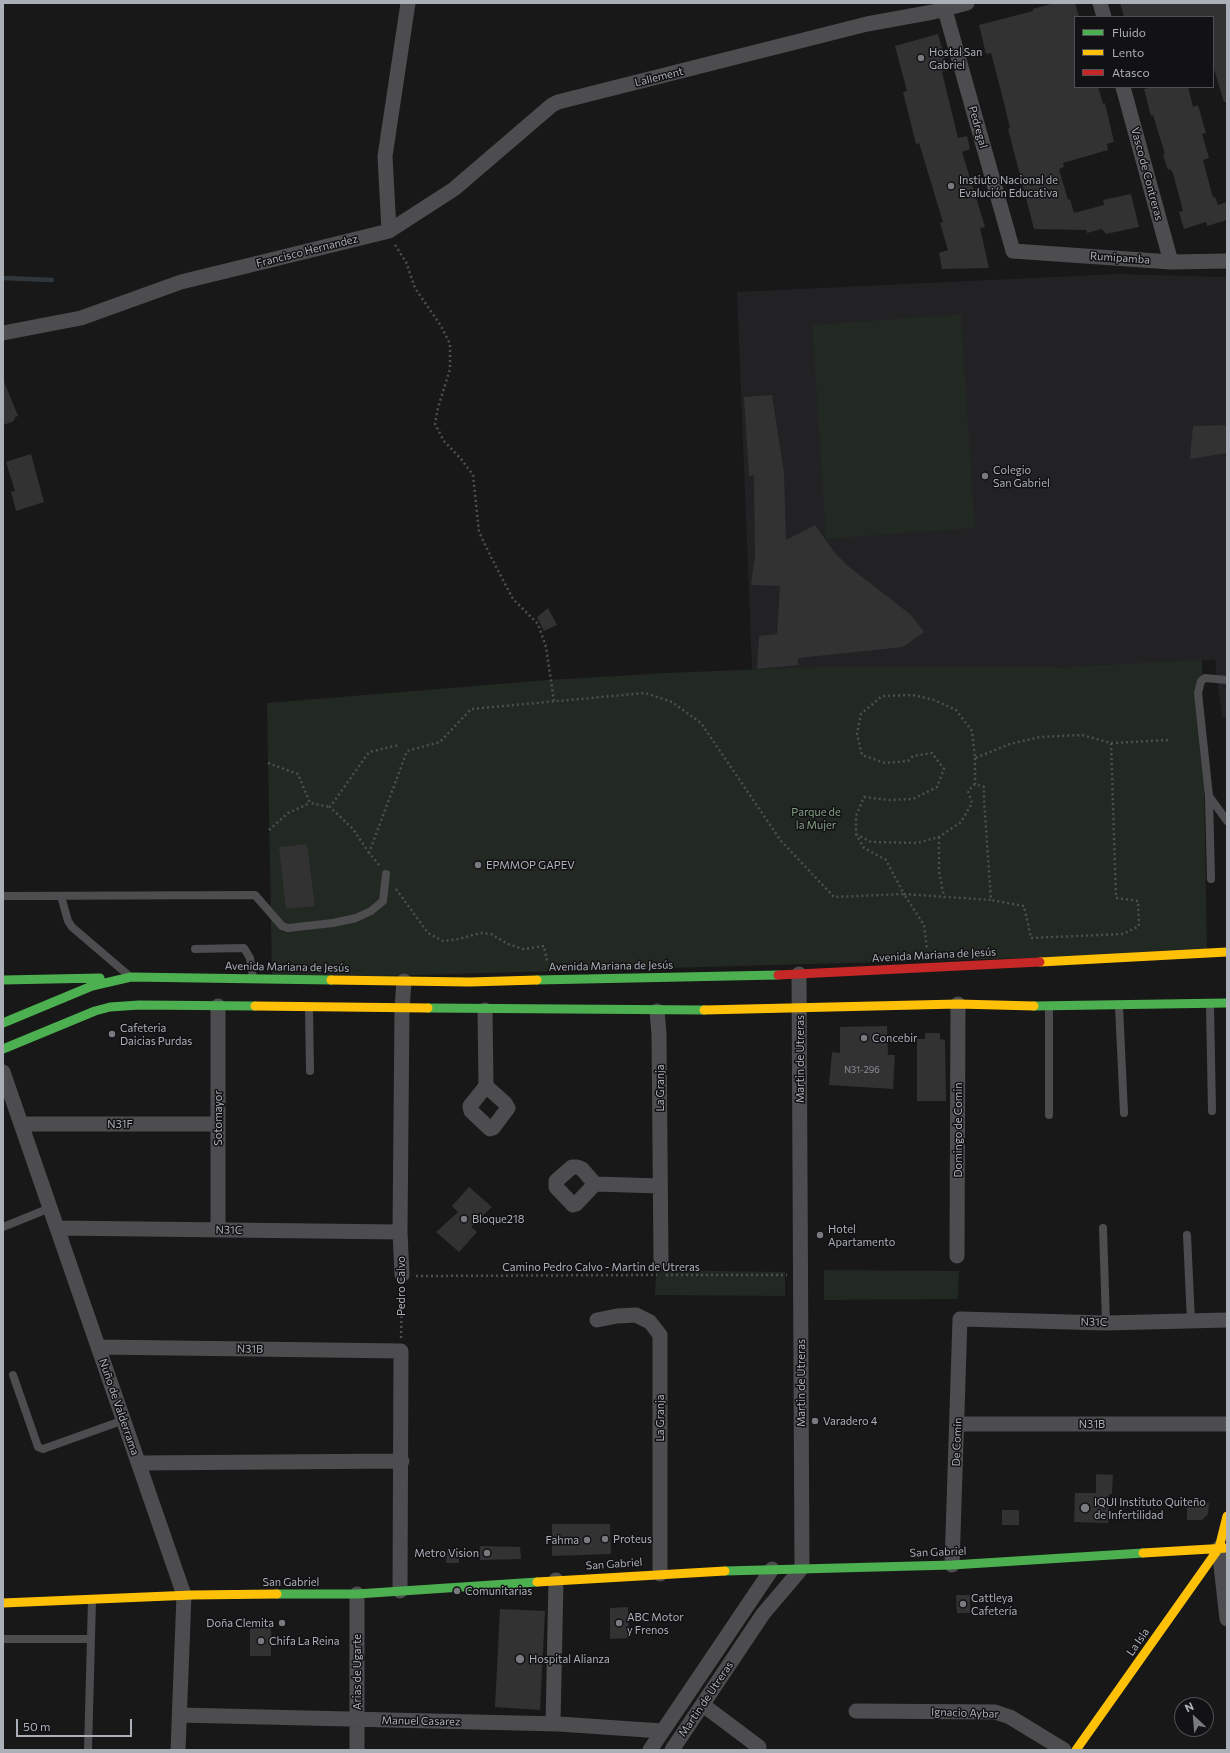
<!DOCTYPE html>
<meta charset="utf-8">
<style>
body{margin:0}
#map{position:relative;width:1230px;height:1753px;overflow:hidden;background:#181818;font-family:Commissioner,sans-serif}
canvas{display:block}
.frame{position:absolute;inset:0;border:4px solid #abafb7;pointer-events:none}
.legend{position:absolute;left:1074px;top:16px;width:140px;height:72px;box-sizing:border-box;background:#121214;border:1px solid #4f5155;margin:0;padding:5px 7px;list-style:none;font-size:12px;color:#abafb7}
.legend li{display:flex;align-items:center;gap:8px;height:20px}
.legend b{width:20px;border:1px solid #4f5155}
.north{position:absolute;left:1174px;top:1697px;width:40px;height:40px;box-sizing:border-box;background:#121214;border:1px solid #4f5155;border-radius:50%;rotate:334deg;font-size:11px;font-weight:700;line-height:16px;text-align:center;color:#abafb7}
.north::after{content:'';display:block;margin:auto;width:14px;height:18px;background:#787a7f;clip-path:polygon(50% 0,100% 100%,50% 72%,0 100%)}
.scale{position:absolute;left:16px;top:1719px;width:116px;height:18px;box-sizing:border-box;border:2px solid #abafb7;border-top:0;padding-left:5px;font-size:12px;line-height:14px;white-space:nowrap;color:#abafb7;-webkit-text-stroke:3px #121214;paint-order:stroke}
</style>
<div id="map">
<canvas width="1230" height="1753"></canvas>
<div class="frame"></div>
<ul class="legend">
<li><b style="height:5px;background:#4caf50"></b>Fluido</li>
<li><b style="height:5px;background:#ffc107"></b>Lento</li>
<li><b style="height:5px;background:#c62828"></b>Atasco</li>
</ul>
<div class="north">N</div>
<div class="scale">50 m</div>
</div>
<script>
const ctx = document.querySelector('canvas').getContext('2d');
ctx.lineJoin = 'round';
function fill(path, color) { ctx.fillStyle = color; ctx.fill(path, 'evenodd'); }
const poly = rows => new Path2D(rows.map(r => 'M' + r).join(''));
function trace(path, color, width, dash) { ctx.strokeStyle = color; ctx.lineWidth = width; ctx.lineCap = dash ? 'butt' : 'round'; ctx.setLineDash(dash || []); ctx.stroke(path); }
function label(font, color, halo, rows, align = 'center') {
  ctx.font = font + ' Commissioner,sans-serif'; ctx.lineWidth = 3; ctx.setLineDash([]); ctx.textBaseline = 'middle'; ctx.strokeStyle = halo; ctx.fillStyle = color; for (const [text, x, y, turn = 0] of rows) {
    ctx.save(); ctx.translate(x, y); ctx.rotate((+turn || 0) * Math.PI / 180); ctx.textAlign = isNaN(turn) ? turn : align; if (halo) ctx.strokeText(text, 0, 0); ctx.fillText(text, 0, 0); ctx.restore();
  }
}
const built = poly([
 [1117,274,1227,277,1227,717,1222,718,1215,660,1056,667,752,669,737,292]
]);
const green = poly([
 [961,314,975,528,826,539,812,325],
 [1202,660,1207,953,272,979,267,703,547,680,667,673,812,667,1056,667],
 [656,1270,785,1272,785,1296,655,1295],
 [824,1270,959,1271,958,1299,824,1300]
]);
const stream = poly([
 [3,278,52,280]
]);
const building = poly([
 [1054,3,1075,3,1079,17,1075,17,1075,87,1098,87,1103,104,1105,103,1114,142,1107,144,1108,150,1063,163,1064,167,1059,169,1068,200,1070,199,1074,213,1104,205,1103,200,1131,194,1139,227,1106,234,1102,229,1087,233,1086,230,1034,229,1008,129,1010,128,1001,91,991,53,986,54,979,25,1033,11,1033,9],
 [1120,3,1227,3,1227,102,1224,102,1213,66,1213,17,1124,17],
 [938,34,948,70,942,72,958,138,967,136,970,149,962,152,985,227,980,228,989,268,942,269,939,253,948,250,940,223,943,222,919,143,916,144,903,92,907,91,895,46],
 [1153,87,1188,87,1193,107,1198,105,1206,133,1202,134,1209,158,1203,160,1213,198,1215,197,1218,205,1227,202,1227,220,1207,226,1206,222,1184,229,1179,212,1183,211,1173,173,1170,169,1168,170,1163,155,1165,154,1153,115,1151,116,1144,89],
 [3,379,18,416,15,417,14,421,3,425],
 [772,395,784,473,786,540,815,525,835,553,848,566,911,615,924,632,903,647,798,658,798,665,757,669,759,636,777,634,780,586,751,585,755,556,754,475,749,476,744,397],
 [1227,425,1227,453,1190,459,1193,426],
 [31,454,44,502,16,511,11,492,15,491,6,462],
 [548,608,557,625,544,631,537,617],
 [307,844,315,906,286,909,279,847],
 [887,1026,888,1055,895,1055,893,1089,829,1085,832,1052,840,1053,840,1027],
 [925,1033,940,1033,940,1039,945,1040,946,1101,917,1101,917,1039,925,1039],
 [469,1187,492,1207,471,1227,477,1232,459,1252,436,1232,458,1212,452,1206],
 [1096,1474,1113,1475,1112,1494,1109,1494,1108,1523,1074,1522,1075,1493,1096,1493],
 [1187,1502,1209,1503,1208,1514,1202,1520,1187,1520],
 [1002,1510,1019,1510,1019,1525,1002,1525],
 [552,1524,610,1524,611,1554,552,1556],
 [480,1546,520,1547,521,1559,480,1560],
 [447,1550,459,1550,459,1563,446,1563],
 [956,1595,970,1595,970,1613,957,1613],
 [628,1607,629,1638,610,1639,610,1608],
 [500,1609,545,1611,540,1710,495,1707],
 [250,1625,271,1625,271,1656,250,1656]
]);
const path = poly([
 [395,245,406,262,415,288,441,326,450,344,450,369,438,408,435,424,444,441,461,459,473,475,479,532,492,559,513,599,538,624,546,647,554,701],
 [1111,743,1170,740],
 [975,758,975,784],
 [268,763,298,774,310,803,330,807],
 [269,830,288,813,310,803],
 [856,834,871,842,917,843,939,837,961,822,972,803,968,791,975,784,984,787,984,799,991,900,904,894,886,860,864,848,856,834,856,816,864,797,889,800,913,799,937,787,944,769,932,753,913,756,908,761,885,763,862,755,857,734,861,714,882,696,913,695,934,700,956,710,972,731,975,758,1010,744,1040,737,1082,735,1111,743,1116,898,1138,901,1139,926,1123,934,1031,938,1024,906,991,900],
 [939,837,939,871,944,897],
 [369,853,353,829,330,807,369,752,399,745],
 [379,865,369,853,407,751,440,742,471,709,645,693,672,702,701,723,781,841,834,897,904,894,924,925,927,949],
 [396,889,428,933,443,941,459,939,480,933,491,934,508,944,523,949,544,946,547,961],
 [666,1275,787,1275],
 [416,1276,657,1275],
 [401,1338,402,1289]
]);
const lane = poly([
 [1227,680,1205,678,1201,681,1198,693,1209,796,1227,821],
 [1209,797,1211,879],
 [3,896,255,895,282,926,288,928,333,923,356,918,371,911,383,901,386,874],
 [61,896,68,921,72,927,127,974],
 [195,949,244,948,250,958,253,978],
 [1210,1005,1212,1111],
 [1119,1006,1124,1113],
 [1049,1007,1049,1115],
 [309,1008,310,1071],
 [3,1227,50,1208],
 [1103,1228,1106,1323],
 [1187,1235,1191,1321],
 [13,1375,36,1441,38,1447,43,1449,124,1420],
 [3,1639,91,1639],
 [88,1750,92,1600]
]);
const street = poly([
 [943,3,1013,251,1171,262,1227,261],
 [1100,3,1104,17],
 [1123,87,1171,262],
 [389,231,454,189,552,105,558,102,867,24,933,12,967,3],
 [3,333,81,318,181,282,389,231,385,156,408,3],
 [485,1010,486,1086,470,1106,471,1111,490,1129,493,1128,508,1108,505,1103,486,1086],
 [657,1011,659,1034,661,1261],
 [3,1072,184,1595,178,1750],
 [21,1124,218,1124],
 [595,1184,576,1204,573,1205,556,1187,556,1181,572,1167,577,1167,582,1169,595,1184,660,1186],
 [57,1228,400,1232],
 [218,1230,218,1006],
 [957,1256,958,1004],
 [402,1275,400,1232,402,1009,404,981],
 [597,1320,617,1316,636,1315,650,1322,660,1335,660,1574],
 [98,1347,401,1351,400,1591],
 [958,1424,1227,1424],
 [139,1463,402,1461],
 [1219,1548,1227,1619],
 [952,1565,960,1319,1106,1323,1227,1320],
 [357,1594,357,1750],
 [703,1705,759,1747],
 [856,1711,995,1712,1010,1717,1064,1750],
 [180,1715,559,1724,662,1731],
 [553,1723,556,1580],
 [650,1750,772,1569],
 [672,1750,763,1614,802,1568,799,974]
]);
const fast = poly([
 [3,980,100,978],
 [537,980,778,975],
 [1034,1006,1227,1003],
 [428,1008,704,1010],
 [3,1023,92,986,131,977,331,980],
 [3,1049,95,1011,110,1007,139,1005,255,1006],
 [725,1571,952,1565,1143,1553],
 [277,1594,357,1594,537,1582]
]);
const slow = poly([
 [1040,962,1227,952],
 [331,980,470,982,537,980],
 [255,1006,428,1008],
 [704,1010,958,1004,1034,1006],
 [1143,1553,1227,1548],
 [537,1582,725,1571],
 [3,1603,192,1595,277,1594],
 [1076,1750,1219,1548,1227,1516]
]);
const jam = poly([
 [778,975,1040,962]
]);
const markers = [
 [921,58,4,"#787a7f"],
 [951,186,4,"#787a7f"],
 [985,476,4,"#787a7f"],
 [478,865,4,"#787a7f"],
 [112,1034,4,"#787a7f"],
 [864,1038,4,"#787a7f"],
 [464,1219,4,"#787a7f"],
 [820,1235,4,"#787a7f"],
 [815,1421,4,"#787a7f"],
 [1085,1508,5,"#787a7f"],
 [605,1539,4,"#787a7f"],
 [587,1540,4,"#787a7f"],
 [487,1553,4,"#787a7f"],
 [457,1591,4,"#787a7f"],
 [963,1604,4,"#787a7f"],
 [282,1623,4,"#787a7f"],
 [619,1623,4,"#787a7f"],
 [261,1641,4,"#787a7f"],
 [520,1659,5,"#787a7f"]
];
const numberNames = [
 ["N31-296",862,1070]
];
const poiNames = [
 ["Hostal San",929,52],
 ["Gabriel",929,65],
 ["Instiuto Nacional de",959,180],
 ["Evalución Educativa",959,193],
 ["Colegio",993,470],
 ["San Gabriel",993,483],
 ["EPMMOP GAPEV",486,865],
 ["Cafeteria",120,1028],
 ["Daicias Purdas",120,1041],
 ["Concebir",872,1038],
 ["Bloque218",472,1219],
 ["Hotel",828,1229],
 ["Apartamento",828,1242],
 ["Varadero 4",823,1421],
 ["IQUI Instituto Quiteño",1094,1502],
 ["de Infertilidad",1094,1515],
 ["Proteus",613,1539],
 ["Fahma",579,1540,"right"],
 ["Metro Vision",479,1553,"right"],
 ["Comunitarias",465,1591],
 ["Cattleya",971,1598],
 ["Cafetería",971,1611],
 ["ABC Motor",627,1617],
 ["y Frenos",627,1630],
 ["Doña Clemita",274,1623,"right"],
 ["Chifa La Reina",269,1641],
 ["Hospital Alianza",529,1659]
];
const streetNames = [
 ["Lallement",659,77,-14],
 ["Pedregal",978,127,74],
 ["Vasco de Contreras",1147,174,75],
 ["Francisco Hernandez",307,251,-14],
 ["Rumipamba",1120,258,4],
 ["Avenida Mariana de Jesús",934,955,-3],
 ["Avenida Mariana de Jesús",611,966,-1],
 ["Avenida Mariana de Jesús",287,967,1],
 ["Martin de Utreras",800,1059,-90],
 ["La Granja",660,1088,-90],
 ["Sotomayor",218,1118,-90],
 ["N31F",120,1124],
 ["Domingo de Comin",958,1130,-90],
 ["N31C",229,1230,1],
 ["Camino Pedro Calvo - Martin de Utreras",601,1267],
 ["Pedro Calvo",401,1286,-90],
 ["N31C",1094,1322,1],
 ["N31B",250,1349,1],
 ["Martin de Utreras",801,1383,-90],
 ["Nuño de Valderrama",119,1407,71],
 ["La Granja",660,1418,-90],
 ["N31B",1092,1424],
 ["De Comin",957,1442,-88],
 ["San Gabriel",938,1552,-2],
 ["San Gabriel",614,1564,-4],
 ["San Gabriel",291,1582],
 ["La Isla",1138,1642,-55],
 ["Arias de Ugarte",357,1672,-90],
 ["Martin de Utreras",706,1699,-56],
 ["Ignacio Aybar",965,1713,2],
 ["Manuel Casarez",421,1721,1]
];
const parkNames = [
 ["Parque de",816,812],
 ["la Mujer",816,825]
];
fill(built, '#222224');
fill(green, '#222822');
trace(stream, '#30373c', 4.5);
fill(building, '#323233');
trace(path, '#4e4f51', 2.5, [2, 3]);
trace(lane, '#4d4d50', 8);
trace(street, '#4d4d50', 15);
trace(fast, '#4caf50', 9);
trace(slow, '#ffc107', 9);
trace(jam, '#c62828', 9);
for (const [x, y, r, color] of markers) { const dot = new Path2D(); dot.arc(x, y, r, 0, 2 * Math.PI); ctx.fillStyle = color; ctx.fill(dot); trace(dot, '#121214', 1.5); }
label('9px', '#8d9096', null, numberNames);
label('11px', '#abafb7', '#121214', poiNames, 'left');
label('11px', '#abafb7', '#121214', streetNames);
label('11px', '#84a084', '#121214', parkNames);
</script>
